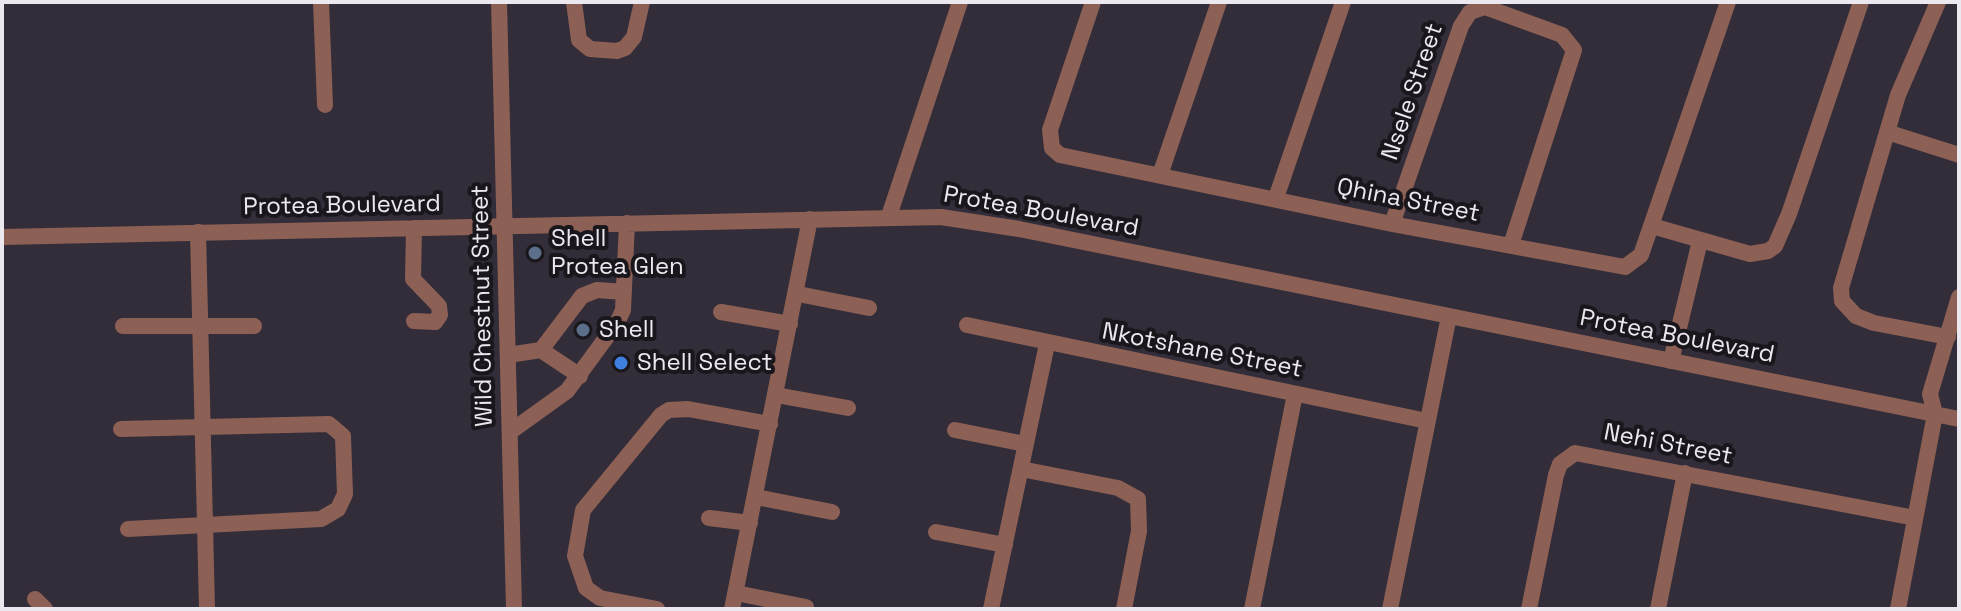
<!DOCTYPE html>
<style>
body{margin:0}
#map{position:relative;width:1961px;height:611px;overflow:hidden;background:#322d39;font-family:"Space Grotesk",sans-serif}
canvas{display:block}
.frame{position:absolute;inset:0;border:4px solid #ebe8ef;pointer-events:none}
</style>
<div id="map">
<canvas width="1961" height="611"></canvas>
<div class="frame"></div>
</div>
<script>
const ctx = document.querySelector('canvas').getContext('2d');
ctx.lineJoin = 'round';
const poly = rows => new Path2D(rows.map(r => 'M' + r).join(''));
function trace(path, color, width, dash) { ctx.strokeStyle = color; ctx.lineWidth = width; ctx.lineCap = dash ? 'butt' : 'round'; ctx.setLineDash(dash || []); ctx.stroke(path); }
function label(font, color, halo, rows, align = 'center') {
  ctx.font = font + ' "Space Grotesk",sans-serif'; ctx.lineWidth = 8; ctx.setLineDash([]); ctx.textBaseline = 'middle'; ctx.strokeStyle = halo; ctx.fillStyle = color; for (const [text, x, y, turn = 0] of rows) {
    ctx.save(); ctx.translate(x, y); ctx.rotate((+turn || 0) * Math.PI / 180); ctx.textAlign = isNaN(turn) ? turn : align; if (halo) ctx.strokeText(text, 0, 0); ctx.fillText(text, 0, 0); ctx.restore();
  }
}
const minor = poly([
 [321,2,325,105],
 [499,2,514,609],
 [574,2,579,40,590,49,617,51,625,48,634,37,642,2],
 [1093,2,1050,130,1052,148,1060,155,1392,224,1625,267,1641,255,1728,2],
 [1938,2,1898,95,1841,288,1842,301,1856,316,1874,323,1948,337],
 [1887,132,1959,155],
 [1160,175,1219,2],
 [1276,198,1343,2],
 [889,216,960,2],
 [1392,224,1461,26,1470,12,1485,7,1562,35,1574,50,1511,245],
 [1652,226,1750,254,1768,251,1775,246,1789,214,1861,2],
 [414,228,413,279,439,306,440,315,435,322,414,321],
 [198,232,207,609],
 [2,237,941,217,1019,229,1959,419],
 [798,294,869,308],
 [721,312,790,324],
 [967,325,1427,421],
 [123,326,254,326],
 [541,350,582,296,597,290,624,292],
 [508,355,541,350,580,376],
 [1671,361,1700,241],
 [776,395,848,408],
 [121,429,329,424,343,436,345,494,338,509,321,519,128,529],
 [955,430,1025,444],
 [510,432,567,391,617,323,623,310,627,223],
 [1021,469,1118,488,1138,499,1139,531,1124,609],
 [756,497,832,512],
 [709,518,750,523],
 [936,532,1005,545],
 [736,593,806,607],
 [35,599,45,609],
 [657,609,600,598,586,588,575,556,583,510,661,415,669,410,688,409,770,424],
 [732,609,810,219],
 [991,609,1047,344],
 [1252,609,1295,394],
 [1390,609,1449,316],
 [1529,609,1556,475,1560,464,1575,453,1915,518],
 [1658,609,1685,473],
 [1898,609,1935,414,1930,394,1959,297]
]);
const markers = [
 [535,253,8,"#5c6f8a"],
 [583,330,8,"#5c6f8a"],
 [621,363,8,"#3f7fe0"]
];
const streetNames = [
 ["Nsele Street",1413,92,-71],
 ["Qhina Street",1408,201,11],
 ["Protea Boulevard",342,206,-1],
 ["Protea Boulevard",1041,212,10],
 ["Wild Chestnut Street",483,306,-91],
 ["Protea Boulevard",1677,337,11],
 ["Nkotshane Street",1202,351,11],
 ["Nehi Street",1668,445,11]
];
const poiNames = [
 ["Shell",551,239],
 ["Protea Glen",551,267],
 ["Shell",599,330],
 ["Shell Select",637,363]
];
trace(minor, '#8d6056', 16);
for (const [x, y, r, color] of markers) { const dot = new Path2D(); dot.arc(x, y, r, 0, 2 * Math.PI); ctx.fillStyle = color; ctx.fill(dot); trace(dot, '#19161c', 3); }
label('24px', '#ebe8ef', '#19161c', streetNames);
label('24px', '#ebe8ef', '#19161c', poiNames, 'left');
</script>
